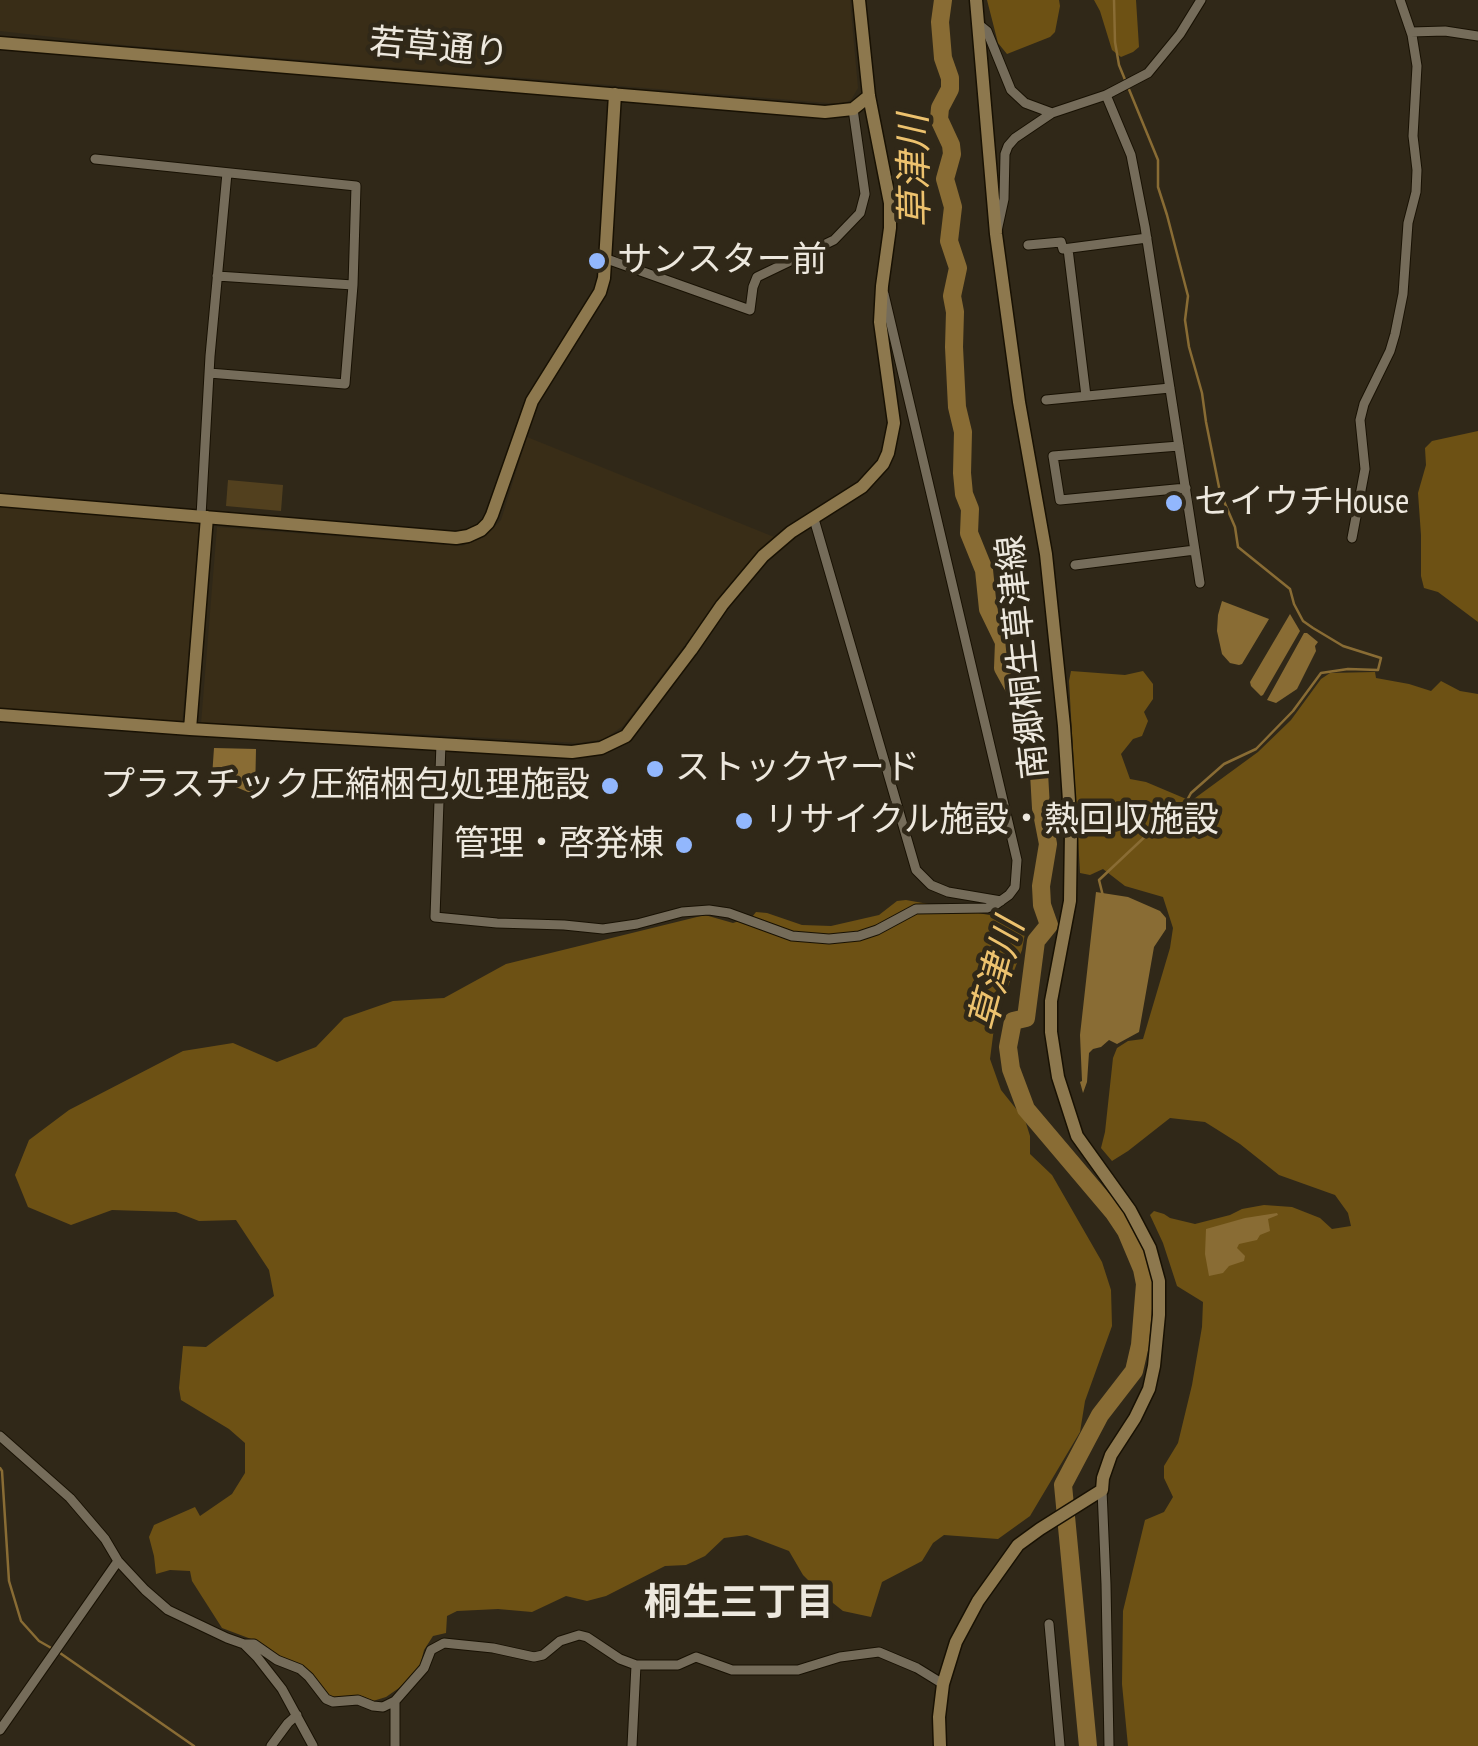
<!DOCTYPE html>
<meta charset="utf-8">
<style>
body{margin:0}
canvas{display:block;background:#302818}
</style>
<canvas width="1478" height="1746"></canvas>
<script>
const ctx = document.querySelector('canvas').getContext('2d');
ctx.lineJoin = 'round';
function fill(path, color) { ctx.fillStyle = color; ctx.fill(path, 'evenodd'); }
const poly = rows => new Path2D(rows.map(r => 'M' + r).join(''));
function trace(path, color, width, dash) { ctx.strokeStyle = color; ctx.lineWidth = width; ctx.lineCap = dash ? 'butt' : 'round'; ctx.setLineDash(dash || []); ctx.stroke(path); }
function label(font, color, halo, rows, align = 'center') {
  ctx.font = font + ' "PT Sans Narrow","Noto Sans JP",sans-serif'; ctx.lineWidth = 9; ctx.setLineDash([]); ctx.textBaseline = 'middle'; ctx.strokeStyle = halo; ctx.fillStyle = color; for (const [text, x, y, turn = 0] of rows) {
    ctx.save(); ctx.translate(x, y); ctx.rotate((+turn || 0) * Math.PI / 180); ctx.textAlign = isNaN(turn) ? turn : align; if (halo) ctx.strokeText(text, 0, 0); ctx.fillText(text, 0, 0); ctx.restore();
  }
}
const built = poly([
 [0,0,850,0,858,88,851,100,840,104,124,45,0,31],
 [527,437,774,537,745,566,623,726,604,739,579,743,367,731,201,724,217,527,462,546,485,537,501,520],
 [0,506,200,523,182,725,0,709]
]);
const green = poly([
 [228,480,283,485,281,511,226,506]
]);
const forest = poly([
 [987,0,1059,0,1060,6,1055,32,1050,37,1007,54,998,43],
 [1094,0,1136,0,1139,47,1133,52,1121,57,1112,50,1100,11],
 [1478,431,1478,622,1438,592,1424,588,1421,576,1421,535,1418,493,1426,465,1425,448,1432,441],
 [1071,671,1125,675,1143,671,1153,684,1153,699,1144,712,1148,721,1142,736,1133,739,1121,754,1130,779,1146,782,1191,801,1258,752,1291,720,1321,679,1330,673,1375,672,1376,678,1409,684,1431,691,1441,681,1460,691,1478,694,1478,1746,1128,1746,1122,1684,1123,1611,1145,1520,1164,1512,1173,1497,1164,1478,1164,1466,1178,1443,1192,1385,1202,1327,1203,1302,1177,1286,1163,1243,1150,1215,1154,1211,1164,1214,1170,1218,1195,1224,1230,1215,1242,1209,1264,1205,1292,1207,1320,1218,1332,1229,1351,1226,1348,1213,1335,1195,1279,1175,1240,1144,1205,1122,1170,1118,1128,1151,1112,1161,1101,1148,1105,1132,1113,1058,1117,1048,1128,1041,1143,1039,1170,948,1173,928,1163,897,1125,886,1103,869,1090,875,1080,873,1069,681],
 [906,900,1006,918,1018,923,1025,933,1022,950,995,1020,990,1059,1001,1090,1025,1120,1030,1136,1030,1154,1052,1175,1102,1262,1111,1290,1112,1326,1085,1401,1080,1432,1030,1516,998,1539,944,1535,933,1543,922,1561,882,1582,871,1617,843,1611,823,1595,803,1575,789,1551,747,1535,724,1538,705,1556,686,1565,665,1566,606,1596,587,1601,566,1596,532,1612,498,1609,457,1611,447,1616,446,1633,433,1636,424,1650,419,1669,399,1688,386,1697,373,1701,362,1696,341,1699,330,1696,309,1671,276,1654,259,1642,222,1628,192,1581,190,1571,170,1570,156,1574,154,1556,149,1537,154,1525,195,1507,200,1516,232,1494,245,1473,245,1443,229,1429,181,1400,179,1388,183,1346,206,1347,274,1296,269,1270,236,1220,199,1221,176,1212,112,1210,71,1225,28,1207,15,1175,29,1140,69,1110,183,1051,233,1043,277,1062,316,1047,344,1018,393,1001,444,998,506,964,705,915,733,923,752,917,756,912,767,913,802,925,831,926,879,915,897,901]
]);
const water = poly([
 [1222,601,1269,619,1242,664,1239,665,1230,663,1222,654,1217,631,1218,615],
 [1290,614,1300,631,1263,695,1261,696,1251,686,1250,682],
 [1304,633,1307,633,1318,642,1315,646,1316,651,1297,689,1276,703,1267,700],
 [214,748,256,749,255,795,212,777],
 [1096,892,1128,897,1160,911,1166,918,1166,929,1154,947,1139,1032,1117,1044,1109,1040,1101,1047,1093,1049,1089,1053,1087,1082,1083,1093,1080,1082,1082,1081,1080,1035],
 [1277,1213,1278,1215,1268,1219,1270,1231,1260,1235,1257,1240,1239,1244,1237,1248,1245,1256,1244,1261,1229,1266,1223,1273,1209,1276,1205,1254,1206,1229,1245,1218]
]);
const stream = poly([
 [1103,896,1099,880,1169,814,1185,804,1191,793,1224,764,1256,749,1293,711,1321,673,1348,669,1378,670,1381,658,1343,646,1313,628,1303,621,1294,604,1290,589,1238,547,1235,527,1220,492,1206,422,1202,393,1189,347,1185,320,1188,296,1167,215,1158,187,1158,160,1119,65,1115,42,1114,0],
 [0,1468,2,1471,9,1581,21,1621,39,1641,53,1649],
 [60,1653,194,1746]
]);
const river = poly([
 [943,0,940,22,943,58,950,78,950,89,940,108,939,119,951,145,952,154,945,179,953,207,949,241,958,268,952,296,955,312,954,347,957,407,963,432,962,473,964,494,970,509,969,533,984,570,988,609,1004,642,1003,668,1019,697,1022,708,1025,742,1039,773,1041,808,1048,844,1041,886,1042,905,1049,925,1036,941,1026,1018,1013,1021,1008,1047,1011,1069,1026,1109,1114,1213,1126,1231,1142,1269,1145,1284,1140,1345,1134,1371,1100,1415,1063,1485,1088,1746]
]);
const street = poly([
 [977,23,987,31,1011,90,1025,103,1052,113],
 [1411,32,1445,31,1478,36],
 [1106,95,1131,155,1145,227,1200,583],
 [95,159,356,186,353,285,345,384,209,373],
 [997,231,1004,199,1005,154,1008,146,1015,138,1052,113,1106,95,1148,73,1180,34,1201,0],
 [1028,245,1061,242,1063,249,1147,238],
 [1068,249,1086,396],
 [604,258,750,310,753,287,757,277,834,240,860,213,865,194,853,109],
 [217,276,353,285],
 [1046,400,1170,388],
 [1179,446,1053,456,1060,500,1186,488],
 [201,516,210,356,227,173],
 [814,519,916,870,931,885,948,892,1001,901],
 [1352,538,1365,469,1360,420,1364,404,1390,351,1395,334,1403,294,1408,223,1416,192,1417,170,1413,136,1417,66,1412,35,1400,0],
 [1075,565,1195,550],
 [441,743,435,917,497,923,564,925,603,929,637,924,682,912,709,910,729,913,792,936,829,939,859,936,877,930,916,909,987,908,995,905,1009,895,1015,887,1017,860,884,294],
 [0,1436,70,1498,105,1539,118,1561,145,1590,168,1610,227,1638,244,1644,254,1644,277,1660,300,1669,309,1677,326,1699,333,1702,358,1700,373,1706,383,1707,395,1701,424,1668,431,1650,444,1643,493,1648,534,1657,543,1655,560,1641,579,1635,587,1637,620,1659,636,1665,678,1665,696,1657,732,1670,798,1670,840,1657,879,1652,917,1668,943,1684],
 [1102,1490,1106,1584,1109,1746],
 [1049,1624,1060,1746],
 [244,1644,257,1657,282,1689,313,1746],
 [0,1730,118,1561],
 [271,1746,288,1723,297,1715],
 [395,1746,395,1701],
 [632,1746,636,1665]
]);
const secondary = poly([
 [0,43,825,112,853,109,869,96],
 [0,500,456,538,468,536,481,530,488,523,492,515,532,401,600,292,604,278,615,94],
 [0,715,190,729,572,752,601,748,626,736,691,650,722,605,763,556,791,532,862,487,883,464,888,453,894,423,880,322,882,286,890,228,890,203,869,96,859,0],
 [190,729,207,517],
 [940,1746,939,1717,943,1684,956,1642,978,1601,1018,1545,1040,1529,1102,1490,1103,1478,1111,1455,1135,1418,1149,1389,1154,1366,1159,1315,1159,1281,1150,1248,1130,1210,1077,1136,1058,1077,1051,1032,1051,1001,1070,901,1071,831,1064,726,1046,554,1019,402,996,234,976,0]
]);
const markers = [
 [597,261,10,"#92b7fd"],
 [1174,503,10,"#92b7fd"],
 [655,769,10,"#92b7fd"],
 [610,786,10,"#92b7fd"],
 [744,821,10,"#92b7fd"],
 [684,845,10,"#92b7fd"]
];
const streetNames = [
 ["若草通り",439,49,5],
 ["南郷桐生草津線",1024,657,-96]
];
const poiNames = [
 ["サンスター前",617,261],
 ["セイウチHouse",1194,503],
 ["ストックヤード",675,769],
 ["プラスチック圧縮梱包処理施設",590,786,"right"],
 ["リサイクル施設・熱回収施設",764,821],
 ["管理・啓発棟",664,845,"right"]
];
const waterNames = [
 ["草津川",916,171,-91],
 ["草津川",998,975,-75]
];
const neighbourhoodNames = [
 ["桐生三丁目",739,1604]
];
fill(built, '#392d17');
fill(green, '#52401e');
fill(forest, '#6d5114');
fill(water, '#896c34');
trace(stream, '#896c34', 2.5);
trace(river, '#896c34', 18);
trace(street, '#181103', 11);
trace(secondary, '#181103', 15);
trace(street, '#756c5a', 9);
trace(secondary, '#8d784e', 12);
for (const [x, y, r, color] of markers) { const dot = new Path2D(); dot.arc(x, y, r, 0, 2 * Math.PI); ctx.fillStyle = color; ctx.fill(dot); trace(dot, '#302818', 4); }
label('35px', '#ede8de', '#302818', streetNames);
label('35px', '#ede8de', '#302818', poiNames, 'left');
label('italic 38px', '#edc26e', '#302818', waterNames);
label('bold 38px', '#ede8de', '#302818', neighbourhoodNames);
</script>
